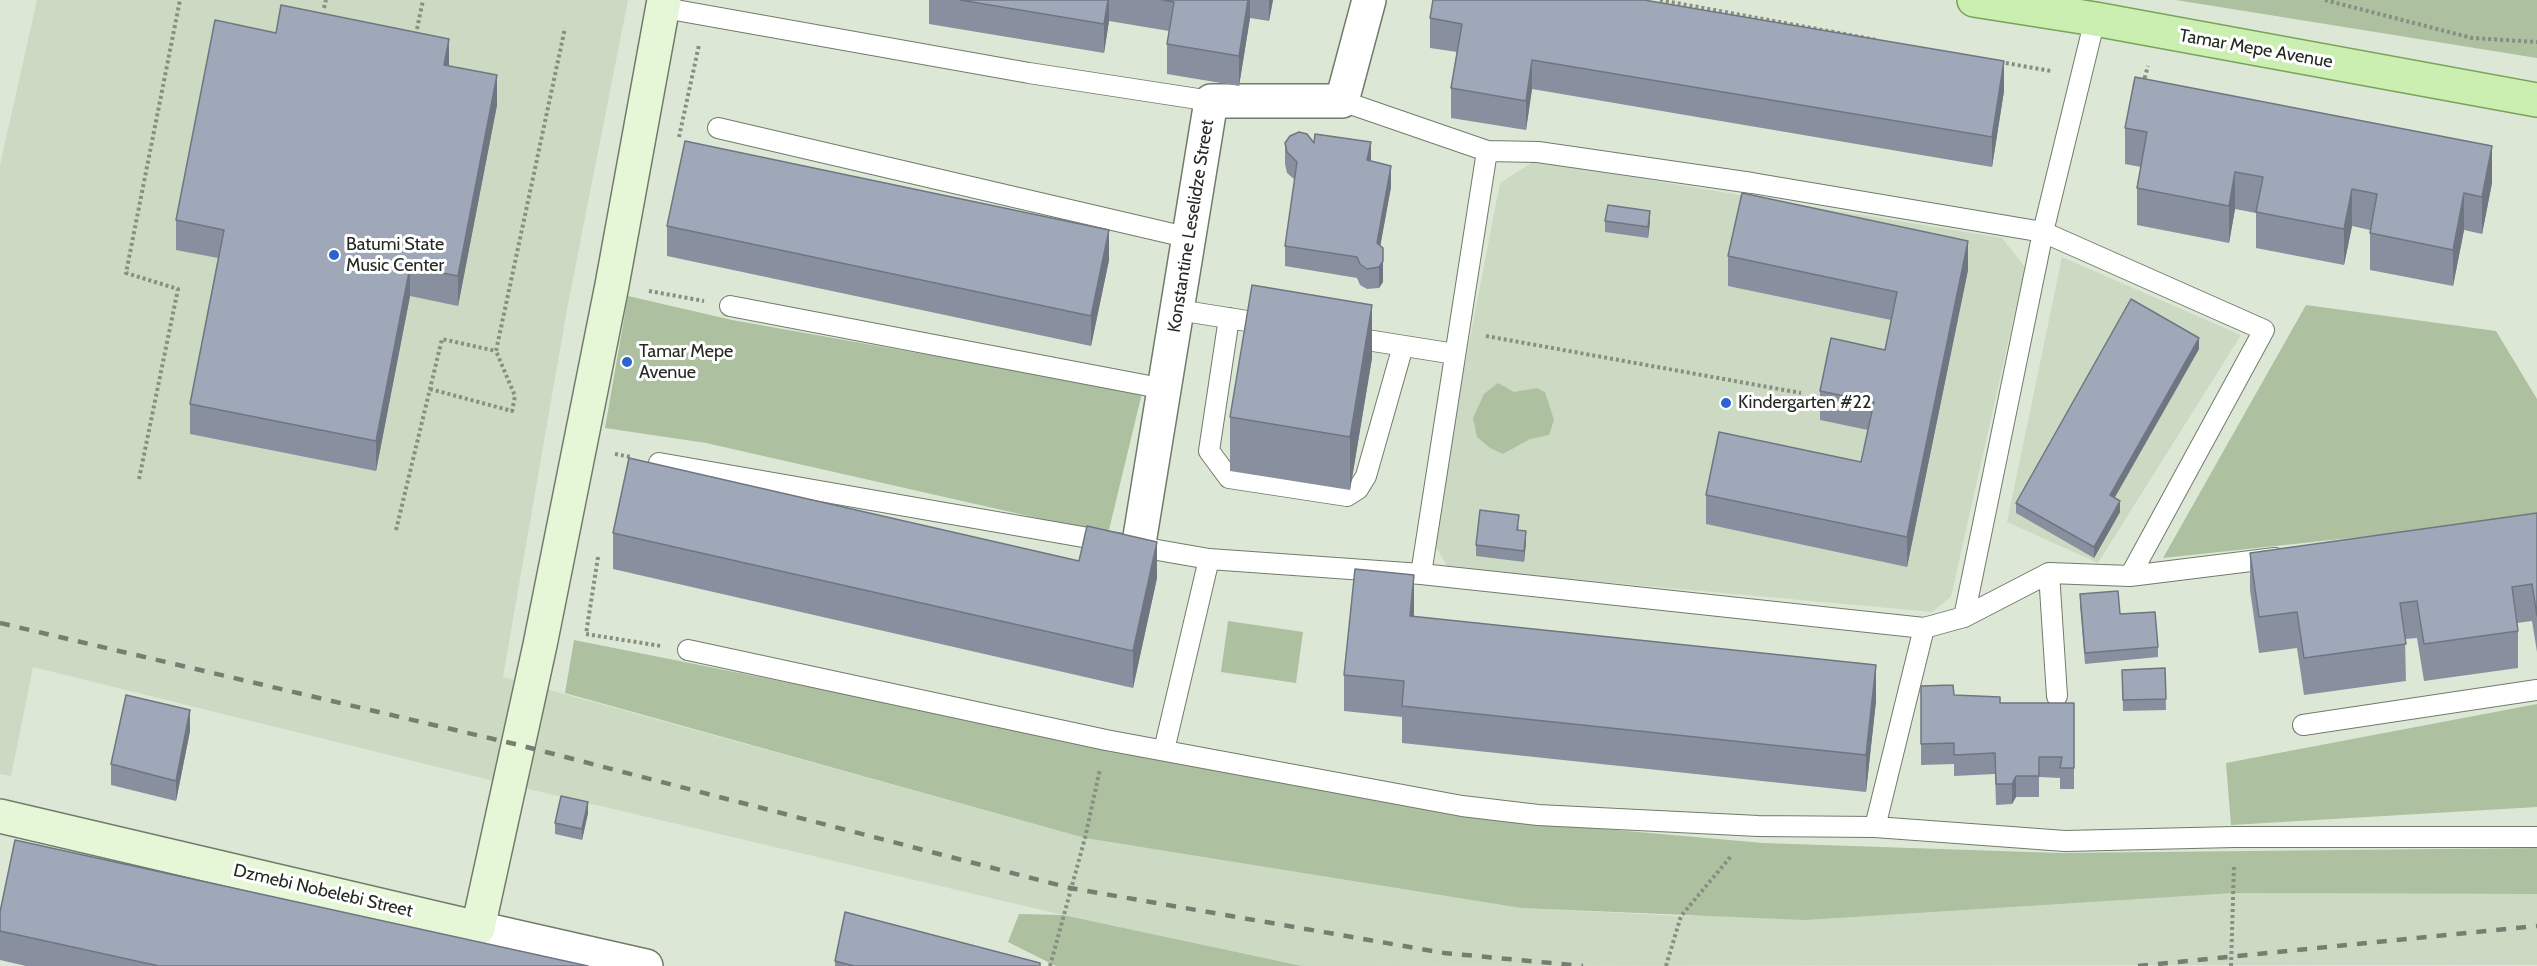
<!DOCTYPE html>
<style>
body{margin:0}
canvas{display:block;background:#dce8d5}
</style>
<canvas width="2537" height="966"></canvas>
<script>
const ctx = document.querySelector('canvas').getContext('2d');
ctx.lineJoin = 'round';
function fill(path, color) { ctx.fillStyle = color; ctx.fill(path, 'evenodd'); }
const poly = rows => new Path2D(rows.map(r => 'M' + r).join(''));
function trace(path, color, width, dash) { ctx.strokeStyle = color; ctx.lineWidth = width; ctx.lineCap = dash ? 'butt' : 'round'; ctx.setLineDash(dash || []); ctx.stroke(path); }
function label(font, color, halo, rows, align = 'center') {
  ctx.font = font + ' Cabin,sans-serif'; ctx.lineWidth = 6; ctx.setLineDash([]); ctx.textBaseline = 'middle'; ctx.strokeStyle = halo; ctx.fillStyle = color; for (const [text, x, y, turn = 0] of rows) {
    ctx.save(); ctx.translate(x, y); ctx.rotate((+turn || 0) * Math.PI / 180); ctx.textAlign = isNaN(turn) ? turn : align; if (halo) ctx.strokeText(text, 0, 0); ctx.fillText(text, 0, 0); ctx.restore();
  }
}
const built = poly([
 [37,0,628,0,568,304,503,677,1085,838,1521,908,1681,916,2233,893,2537,894,2537,965,1302,966,1063,915,482,778,33,667,11,776,0,774,0,165],
 [1534,161,2002,238,2025,267,1951,597,1932,612,1448,568,1431,538,1500,183],
 [2062,257,2241,335,2098,563,2007,522]
]);
const green = poly([
 [2176,0,2537,0,2537,58],
 [628,296,732,320,1142,393,1108,534,706,443,605,428],
 [2306,305,2496,331,2537,399,2537,518,2163,558],
 [1498,383,1514,392,1537,388,1545,392,1554,420,1549,435,1530,439,1503,454,1490,448,1477,437,1473,418,1484,394],
 [1228,621,1303,632,1296,683,1221,672],
 [574,640,1457,816,1763,843,2059,853,2537,848,2537,894,2233,893,1805,920,1521,908,1085,838,565,693],
 [2537,704,2537,807,2231,825,2226,763],
 [1019,914,1063,915,1302,966,1056,966,1008,942]
]);
const path = poly([
 [1660,0,1877,40],
 [2325,0,2472,38,2537,42],
 [324,8,326,0],
 [417,29,423,0],
 [2000,62,2051,71],
 [2143,84,2148,66],
 [679,137,699,45],
 [649,291,704,301],
 [1486,336,1801,393],
 [430,389,512,411,515,396,496,351],
 [615,454,631,457],
 [139,479,178,289,126,273,180,0],
 [396,530,442,339,496,351,565,28],
 [598,557,586,634,661,646],
 [1050,966,1085,838,1100,769],
 [1666,966,1681,916,1732,855],
 [2231,966,2234,865]
]);
const lane = poly([
 [664,8,1029,73,1211,101],
 [1342,101,1487,151,1538,152,1752,183,2043,232,2264,330,2130,576],
 [718,128,1190,238],
 [730,306,1165,389],
 [1178,310,1272,325],
 [1229,318,1209,451,1229,478,1347,496,1358,489,1366,476,1403,346],
 [1348,337,1455,354],
 [659,463,1209,559,1421,574,1924,628,1964,617,2049,573,2130,576,2275,558],
 [2049,573,2057,696],
 [1421,574,1487,151],
 [1964,617,2043,232,2095,19],
 [688,650,1106,740,1462,806,1538,815,1758,826,1875,827,2065,841,2234,837,2537,837],
 [2303,725,2537,690],
 [1164,750,1209,559],
 [1875,827,1924,628]
]);
const street = poly([
 [1138,549,1211,101,1342,101,1369,0],
 [478,928,646,966]
]);
const secondary = poly([
 [0,816,478,928,540,645,612,285,664,0]
]);
const primary = poly([
 [1974,0,2095,19,2537,100]
]);
const rail = poly([
 [0,623,519,745,1070,888,1444,953,1583,966],
 [2138,966,2537,926]
]);
const wall = poly([
 [929,0,1273,0,1269,21,1250,18,1239,86,1167,74,1167,44,1169,31,1109,21,1104,53,929,24],
 [1430,18,2004,91,1992,167,1532,89,1526,130,1451,118,1451,88,1457,52,1430,48],
 [276,33,449,66,497,105,458,306,410,296,376,471,190,434,190,404,218,258,176,250,176,220],
 [2125,128,2492,183,2482,234,2464,230,2453,286,2370,270,2370,230,2352,226,2344,265,2256,248,2256,213,2235,209,2229,243,2137,225,2137,188,2141,167,2125,164],
 [1285,143,1314,143,1371,161,1391,187,1380,246,1383,282,1379,288,1367,289,1360,285,1357,278,1285,266,1285,246,1295,180,1287,173,1285,164],
 [1605,221,1650,222,1648,238,1605,232],
 [667,226,1109,260,1091,346,667,256],
 [1728,256,1968,270,1907,567,1706,524,1706,495,1861,462,1868,430,1820,420,1820,391,1885,350,1891,320,1728,286],
 [2199,349,2114,498,2120,512,2094,558,2016,513,2016,503],
 [1372,358,1350,490,1230,471,1230,417],
 [2537,513,2537,652,2532,621,2517,623,2518,631,2518,668,2424,681,2417,638,2405,639,2406,681,2304,695,2297,648,2259,653,2250,590,2250,553],
 [1519,526,1518,530,1526,542,1524,562,1476,556,1476,545],
 [613,533,1079,561,1157,578,1133,688,613,569],
 [2080,594,2120,614,2158,647,2158,657,2085,664,2080,605],
 [1414,612,1414,617,1876,701,1866,792,1402,743,1402,717,1344,711,1344,675],
 [2165,668,2166,710,2123,711,2122,670],
 [1921,686,1954,695,2000,703,2074,703,2074,789,2060,789,2060,778,2039,777,2039,797,2016,797,2012,804,1996,805,1995,774,1954,776,1954,764,1921,765],
 [190,731,176,801,111,785,111,764],
 [588,813,582,840,555,834,555,823],
 [0,912,588,966,26,966,0,960],
 [835,961,1040,966,835,966]
]);
const shadedWall = poly([
 [1108,0,1109,0,1109,21,1104,53,1104,24],
 [1248,0,1250,0,1250,18,1239,86,1239,56],
 [1269,0,1273,0,1269,21],
 [449,39,449,69,444,65],
 [1532,60,1532,89,1526,130,1526,101],
 [2004,61,2004,91,1992,167,1992,137],
 [497,75,497,105,458,306,458,276],
 [1371,142,1371,163,1367,160],
 [2492,146,2492,183,2482,234,2482,197],
 [1391,166,1391,187,1377,264,1377,243],
 [2235,172,2235,209,2229,243,2229,206],
 [2352,189,2352,226,2344,265,2344,229],
 [2464,193,2464,230,2453,286,2453,250],
 [1650,211,1650,222,1648,238,1648,227],
 [1109,230,1109,260,1091,346,1091,316],
 [1968,241,1968,270,1907,567,1907,537],
 [1383,261,1383,282,1379,288,1379,267],
 [410,267,410,296,376,471,376,441],
 [1372,305,1372,358,1350,490,1350,437],
 [2199,338,2199,349,2110,506,2110,495],
 [2120,501,2120,512,2094,558,2094,547],
 [1526,531,1526,542,1524,562,1524,551],
 [1157,542,1157,578,1133,688,1133,651],
 [1414,575,1414,612,1410,653,1410,616],
 [1876,665,1876,701,1866,792,1866,755],
 [190,710,190,731,176,801,176,781],
 [2016,776,2016,797,2012,804,2012,784],
 [588,802,588,813,582,840,582,829]
]);
const building = poly([
 [960,0,1108,0,1104,24,960,0],
 [1162,0,1248,0,1239,56,1167,44,1174,2,1162,0],
 [1433,0,1644,0,2004,61,1992,137,1532,60,1526,101,1451,88,1462,24,1430,18,1433,0],
 [281,5,449,39,444,65,497,75,458,276,410,267,376,441,190,404,224,230,176,220,215,20,276,33,281,5],
 [2135,77,2492,146,2482,197,2464,193,2453,250,2370,233,2377,194,2352,189,2344,229,2256,212,2263,177,2235,172,2229,206,2137,188,2147,132,2125,128,2135,77],
 [1299,132,1307,134,1314,143,1315,134,1371,142,1367,160,1391,166,1377,243,1383,248,1383,261,1379,267,1367,269,1360,264,1357,257,1285,246,1297,162,1287,152,1285,143,1290,136,1299,132],
 [685,141,1109,230,1091,316,667,226,685,141],
 [1742,193,1968,241,1907,537,1706,495,1719,432,1861,462,1874,402,1820,391,1831,338,1885,350,1897,292,1728,256,1742,193],
 [1608,205,1650,211,1648,227,1605,221,1608,205],
 [1252,285,1372,305,1350,437,1230,417,1252,285],
 [2131,299,2199,338,2110,495,2120,501,2094,547,2016,503,2131,299],
 [629,458,1079,561,1087,526,1157,542,1133,651,613,533,629,458],
 [1480,510,1519,515,1517,530,1526,531,1524,551,1476,545,1480,510],
 [2537,513,2537,616,2532,584,2512,587,2518,631,2424,644,2417,601,2400,603,2406,644,2304,658,2297,612,2259,617,2250,553,2537,513],
 [1355,569,1414,575,1410,616,1876,665,1866,755,1402,706,1404,681,1344,675,1355,569],
 [2118,591,2120,614,2155,612,2158,647,2085,653,2080,594,2118,591],
 [2165,668,2166,699,2123,700,2122,670,2165,668],
 [1953,685,1954,695,2000,697,2000,703,2074,703,2074,768,2060,768,2062,757,2039,757,2039,776,2016,776,2012,784,1996,784,1995,753,1954,755,1954,743,1921,744,1921,686,1953,685],
 [126,695,190,710,176,781,111,764,126,695],
 [561,796,588,802,582,829,555,823,561,796],
 [15,840,588,966,159,966,0,931,0,912,15,840],
 [845,912,1040,963,1040,966,854,966,835,961,845,912]
]);
const markers = [
 [334,255,6,"#2b63d1"],
 [627,362,6,"#2b63d1"],
 [1726,403,6,"#2b63d1"]
];
const streetNames = [
 ["Tamar Mepe Avenue",2256,49,10],
 ["Konstantine Leselidze Street",1191,226,-81],
 ["Dzmebi Nobelebi Street",323,891,13]
];
const poiNames = [
 ["Batumi State",346,245],
 ["Music Center",346,266],
 ["Tamar Mepe",639,352],
 ["Avenue",639,373],
 ["Kindergarten #22",1738,403]
];
fill(built, '#ccdac3');
fill(green, '#adc0a0');
trace(lane, '#717b6b', 22);
trace(street, '#717b6b', 36);
trace(secondary, '#717b6b', 36);
trace(primary, '#79a35c', 36);
trace(path, '#878f82', 4, [3, 3]);
trace(lane, '#fff', 20);
trace(street, '#fff', 33);
trace(secondary, '#e5f7d7', 33);
trace(primary, '#caefb0', 33);
trace(rail, '#767e72', 4.5, [10, 10]);
fill(wall, '#88909f');
fill(shadedWall, '#6f7682');
fill(building, '#9ea8b9');
trace(building, '#6f7682', 1.5);
for (const [x, y, r, color] of markers) { const dot = new Path2D(); dot.arc(x, y, r, 0, 2 * Math.PI); ctx.fillStyle = color; ctx.fill(dot); trace(dot, '#fff', 2); }
label('18px', '#242922', '#fff', streetNames);
label('18px', '#242922', '#fff', poiNames, 'left');
</script>
